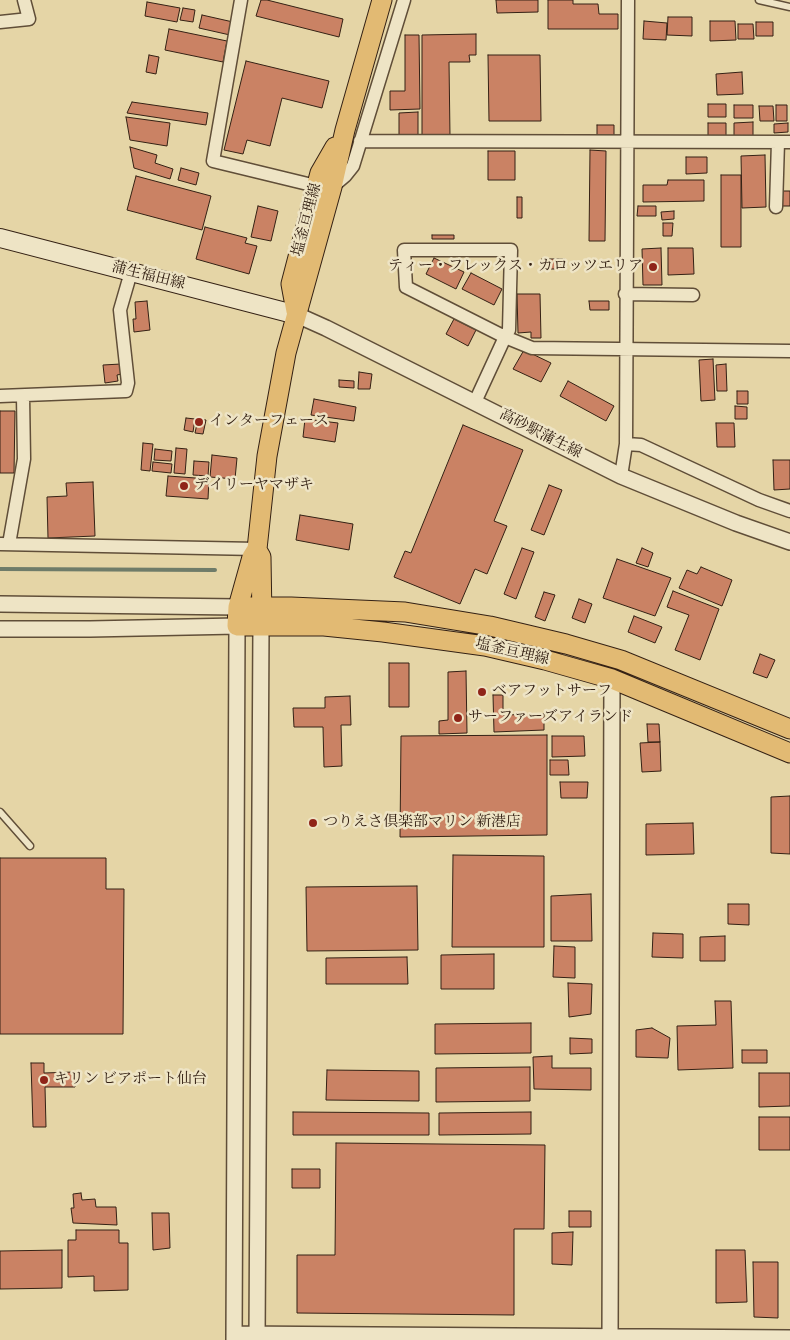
<!DOCTYPE html>
<meta charset="utf-8">
<style>
body{margin:0}
canvas{display:block;background:#e5d5a6}
</style>
<canvas width="790" height="1340"></canvas>
<script>
const ctx = document.querySelector('canvas').getContext('2d');
ctx.lineJoin = 'round';
const poly = rows => new Path2D(rows.map(r => 'M' + r).join(''));
function trace(path, color, width, dash) { ctx.strokeStyle = color; ctx.lineWidth = width; ctx.lineCap = dash ? 'butt' : 'round'; ctx.setLineDash(dash || []); ctx.stroke(path); }
function fill(path, color) { ctx.fillStyle = color; ctx.fill(path, 'evenodd'); }
function label(font, color, halo, rows, align = 'center') {
  ctx.font = font + ' Vollkorn,"Noto Serif JP",serif'; ctx.lineWidth = 5; ctx.setLineDash([]); ctx.textBaseline = 'middle'; ctx.strokeStyle = halo; ctx.fillStyle = color; for (const [text, x, y, turn = 0] of rows) {
    ctx.save(); ctx.translate(x, y); ctx.rotate((+turn || 0) * Math.PI / 180); ctx.textAlign = isNaN(turn) ? turn : align; if (halo) ctx.strokeText(text, 0, 0); ctx.fillText(text, 0, 0); ctx.restore();
  }
}
const stream = poly([
 [0,569,215,570]
]);
const building = poly([
 [261,0,267,0,343,19,339,37,256,16,261,0],
 [496,0,538,0,538,12,497,13,496,0],
 [548,0,573,0,573,4,598,4,599,14,618,14,618,29,548,29,548,0],
 [147,2,180,8,177,22,145,16,147,2],
 [183,8,195,10,193,22,180,20,183,8],
 [202,15,233,22,230,35,199,28,202,15],
 [668,17,692,17,692,36,667,35,668,17],
 [644,21,667,23,666,40,643,39,644,21],
 [710,21,735,21,736,40,710,41,710,21],
 [756,22,773,22,773,36,756,36,756,22],
 [738,24,753,24,754,39,738,39,738,24],
 [169,29,227,41,223,62,165,50,169,29],
 [476,34,476,55,469,55,470,62,449,62,450,136,422,136,422,35,476,34],
 [405,35,419,35,420,109,390,110,390,91,405,91,405,35],
 [149,55,159,57,156,74,146,72,149,55],
 [488,55,540,55,541,121,489,121,488,55],
 [246,61,329,81,322,108,282,98,270,146,247,140,243,154,224,150,246,61],
 [742,72,743,94,717,95,716,74,742,72],
 [132,102,208,113,206,125,127,113,132,102],
 [708,104,726,104,726,117,708,117,708,104],
 [734,105,753,105,753,118,734,118,734,105],
 [776,105,787,105,787,121,776,121,776,105],
 [759,106,773,106,774,121,760,121,759,106],
 [418,112,418,135,399,135,399,113,418,112],
 [126,117,170,123,167,146,130,140,126,117],
 [753,122,753,136,734,136,734,123,753,122],
 [708,123,726,123,726,136,708,136,708,123],
 [788,123,788,132,774,133,774,124,788,123],
 [597,125,614,125,614,136,597,136,597,125],
 [130,147,157,155,155,163,173,169,170,179,134,168,130,147],
 [590,150,606,151,605,241,589,241,590,150],
 [488,151,515,151,515,180,488,180,488,151],
 [765,155,766,207,742,208,741,156,765,155],
 [686,157,707,157,707,173,686,174,686,157],
 [181,168,199,173,196,185,178,180,181,168],
 [721,175,741,175,741,247,721,247,721,175],
 [136,176,211,196,202,230,127,210,136,176],
 [668,180,704,180,704,201,643,202,643,185,667,185,668,180],
 [780,191,790,191,790,206,780,206,780,191],
 [517,197,522,197,522,218,517,218,517,197],
 [258,206,278,211,271,241,251,237,258,206],
 [638,206,656,206,656,216,637,216,638,206],
 [674,211,674,219,662,220,661,212,674,211],
 [663,223,673,223,672,236,663,236,663,223],
 [205,227,247,238,245,243,257,246,249,274,196,259,205,227],
 [432,235,454,235,454,239,432,239,432,235],
 [661,248,662,285,643,285,642,249,661,248],
 [668,248,693,248,694,274,668,275,668,248],
 [434,258,464,272,456,289,426,274,434,258],
 [542,259,565,259,565,269,542,269,542,259],
 [471,273,502,289,494,305,462,289,471,273],
 [517,294,540,294,541,338,531,338,531,332,518,333,517,294],
 [147,301,150,330,134,332,133,319,136,319,135,302,147,301],
 [589,301,609,301,609,310,590,310,589,301],
 [454,319,476,330,468,346,446,334,454,319],
 [524,350,551,363,541,382,513,369,524,350],
 [713,359,715,400,701,401,699,360,713,359],
 [121,364,122,374,117,375,118,381,105,383,103,365,121,364],
 [726,364,727,391,717,391,716,365,726,364],
 [359,372,372,374,370,389,358,389,359,372],
 [339,380,354,381,354,388,339,387,339,380],
 [568,381,614,406,606,421,560,396,568,381],
 [737,391,748,391,748,404,737,404,737,391],
 [314,399,356,407,354,421,311,415,314,399],
 [735,406,747,407,747,419,735,419,735,406],
 [0,411,15,411,14,473,0,473,0,411],
 [186,418,195,419,193,432,184,430,186,418],
 [198,419,206,420,203,434,195,433,198,419],
 [305,419,338,423,335,442,303,437,305,419],
 [716,423,734,423,735,447,717,447,716,423],
 [463,425,523,450,494,521,507,526,487,574,475,569,460,604,394,577,405,551,411,553,463,425],
 [143,443,153,444,150,471,141,470,143,443],
 [176,448,187,449,185,474,174,473,176,448],
 [155,449,172,451,171,461,154,460,155,449],
 [212,455,237,458,235,479,210,477,212,455],
 [773,460,790,460,790,489,774,490,773,460],
 [194,461,209,462,208,476,193,475,194,461],
 [153,462,172,464,171,473,152,471,153,462],
 [168,476,209,479,208,499,166,496,168,476],
 [93,482,95,536,48,538,47,497,67,496,66,483,93,482],
 [549,485,562,490,544,535,531,530,549,485],
 [300,515,353,524,349,550,296,540,300,515],
 [522,548,534,552,516,599,504,594,522,548],
 [642,548,653,553,648,567,636,563,642,548],
 [617,559,671,578,655,616,603,598,617,559],
 [701,567,732,580,722,606,679,588,687,570,697,574,701,567],
 [673,591,719,609,700,660,675,650,689,615,667,607,673,591],
 [544,592,555,595,545,621,535,617,544,592],
 [579,599,592,604,585,623,572,618,579,599],
 [634,616,662,627,655,643,628,632,634,616],
 [760,654,775,660,767,678,753,673,760,654],
 [389,663,409,663,409,707,389,707,389,663],
 [466,671,467,733,439,734,439,721,448,720,448,672,466,671],
 [493,695,503,695,503,715,544,714,544,730,494,732,493,695],
 [350,696,351,725,341,725,342,766,324,767,323,727,294,727,293,708,325,708,325,697,350,696],
 [647,724,659,724,660,742,648,742,647,724],
 [547,735,547,835,400,837,401,736,547,735],
 [552,736,584,736,585,756,552,757,552,736],
 [660,742,661,771,642,772,640,743,660,742],
 [550,760,568,760,569,775,550,775,550,760],
 [560,782,588,782,587,798,561,798,560,782],
 [790,796,790,854,771,853,771,797,790,796],
 [693,823,694,854,646,855,646,824,693,823],
 [453,855,544,856,544,947,452,947,453,855],
 [0,858,106,858,106,889,124,889,123,1034,0,1034,0,858],
 [417,886,418,950,307,951,306,887,417,886],
 [591,894,592,941,551,941,551,896,591,894],
 [728,904,749,904,749,925,728,924,728,904],
 [653,933,683,934,683,958,652,957,653,933],
 [725,936,725,961,700,961,700,937,725,936],
 [554,946,575,947,575,978,553,977,554,946],
 [494,954,494,989,441,989,441,955,494,954],
 [407,957,408,984,326,984,326,958,407,957],
 [568,983,592,984,591,1014,569,1017,568,983],
 [715,1001,731,1001,733,1068,678,1070,677,1026,716,1025,715,1001],
 [531,1023,531,1053,435,1054,435,1024,531,1023],
 [652,1028,670,1038,668,1058,636,1057,636,1030,652,1028],
 [570,1038,592,1039,592,1053,570,1054,570,1038],
 [742,1050,767,1050,767,1063,742,1063,742,1050],
 [552,1056,552,1068,591,1068,591,1090,534,1089,533,1057,552,1056],
 [31,1063,44,1063,44,1073,74,1072,75,1087,45,1087,46,1127,33,1127,31,1063],
 [530,1067,530,1101,436,1102,436,1068,530,1067],
 [327,1070,419,1071,419,1101,326,1100,327,1070],
 [759,1073,790,1073,790,1106,759,1107,759,1073],
 [293,1112,429,1113,429,1135,293,1135,293,1112],
 [531,1112,531,1134,439,1135,439,1113,531,1112],
 [759,1117,790,1117,790,1150,759,1150,759,1117],
 [336,1143,545,1145,544,1229,514,1229,514,1315,297,1313,297,1255,335,1255,336,1143],
 [292,1169,320,1169,320,1188,292,1188,292,1169],
 [81,1193,82,1200,95,1199,96,1207,116,1207,117,1225,73,1223,71,1208,74,1208,73,1194,81,1193],
 [569,1211,591,1211,591,1227,569,1227,569,1211],
 [152,1213,169,1213,170,1248,153,1250,152,1213],
 [76,1230,119,1230,119,1243,128,1243,128,1290,94,1291,94,1276,68,1277,68,1240,76,1240,76,1230],
 [573,1232,572,1265,552,1264,552,1233,573,1232],
 [62,1250,62,1288,0,1289,0,1251,62,1250],
 [716,1250,745,1250,747,1302,716,1303,716,1250],
 [753,1262,778,1262,778,1318,754,1317,753,1262]
]);
const service = poly([
 [759,0,790,7],
 [0,812,30,846]
]);
const minor = poly([
 [241,0,213,161,316,186],
 [0,22,29,19,24,0],
 [360,141,790,142],
 [332,187,345,176,353,166,404,0],
 [776,207,778,142],
 [625,294,693,295],
 [0,396,126,391,128,383,120,310,131,272],
 [475,402,505,337,509,330,511,250,404,250,406,287,505,337,532,348,790,351],
 [626,444,641,445,759,500,790,511],
 [621,476,626,444,628,0],
 [0,544,257,549],
 [9,544,24,459,23,396]
]);
const tertiary = poly([
 [297,315,326,328,621,476,736,523,790,542],
 [0,604,238,607],
 [0,629,90,629,237,626,234,1340],
 [234,1334,790,1338],
 [257,1340,261,626],
 [610,1340,612,679]
]);
const secondary = poly([
 [0,238,297,315]
]);
const primary = poly([
 [382,0,345,130,332,187,286,353,267,456,257,549,252,557,238,607,237,626,324,626,383,632,485,646,545,660,612,679,790,753],
 [296,311,291,284,320,173,335,147],
 [257,550,261,557,262,619],
 [238,607,291,607,405,612,490,626,566,644,621,660,790,729]
]);
const markers = [
 [653,267,5,"#8f2418"],
 [199,422,5,"#8f2418"],
 [184,486,5,"#8f2418"],
 [482,692,5,"#8f2418"],
 [458,718,5,"#8f2418"],
 [313,823,5,"#8f2418"],
 [44,1080,5,"#8f2418"]
];
const streetNames = [
 ["塩釜亘理線",308,220,-75],
 ["蒲生福田線",148,277,14],
 ["高砂駅蒲生線",540,435,27],
 ["塩釜亘理線",512,653,13]
];
const poiNames = [
 ["ティー・フレックス・カロッツエリア",643,267,"right"],
 ["インターフェース",209,422],
 ["デイリーヤマザキ",194,486],
 ["ベアフットサーフ",492,692],
 ["サーファーズアイランド",468,718],
 ["つりえさ倶楽部マリン 新港店",323,823],
 ["キリン ビアポート仙台",54,1080]
];
trace(stream, '#6f7c69', 4);
fill(building, '#ca8264');
trace(building, '#342114', 1);
trace(service, '#604e38', 9);
trace(minor, '#604e38', 15);
trace(tertiary, '#604e38', 18);
trace(secondary, '#342114', 20);
trace(primary, '#342114', 21);
trace(service, '#eee4c5', 6);
trace(minor, '#eee4c5', 12);
trace(tertiary, '#eee4c5', 15);
trace(secondary, '#eee4c5', 18);
trace(primary, '#e2ba73', 19);
for (const [x, y, r, color] of markers) { const dot = new Path2D(); dot.arc(x, y, r, 0, 2 * Math.PI); ctx.fillStyle = color; ctx.fill(dot); trace(dot, '#eee4c5', 2); }
label('15px', '#342114', '#eee4c5', streetNames);
label('15px', '#342114', '#eee4c5', poiNames, 'left');
</script>
